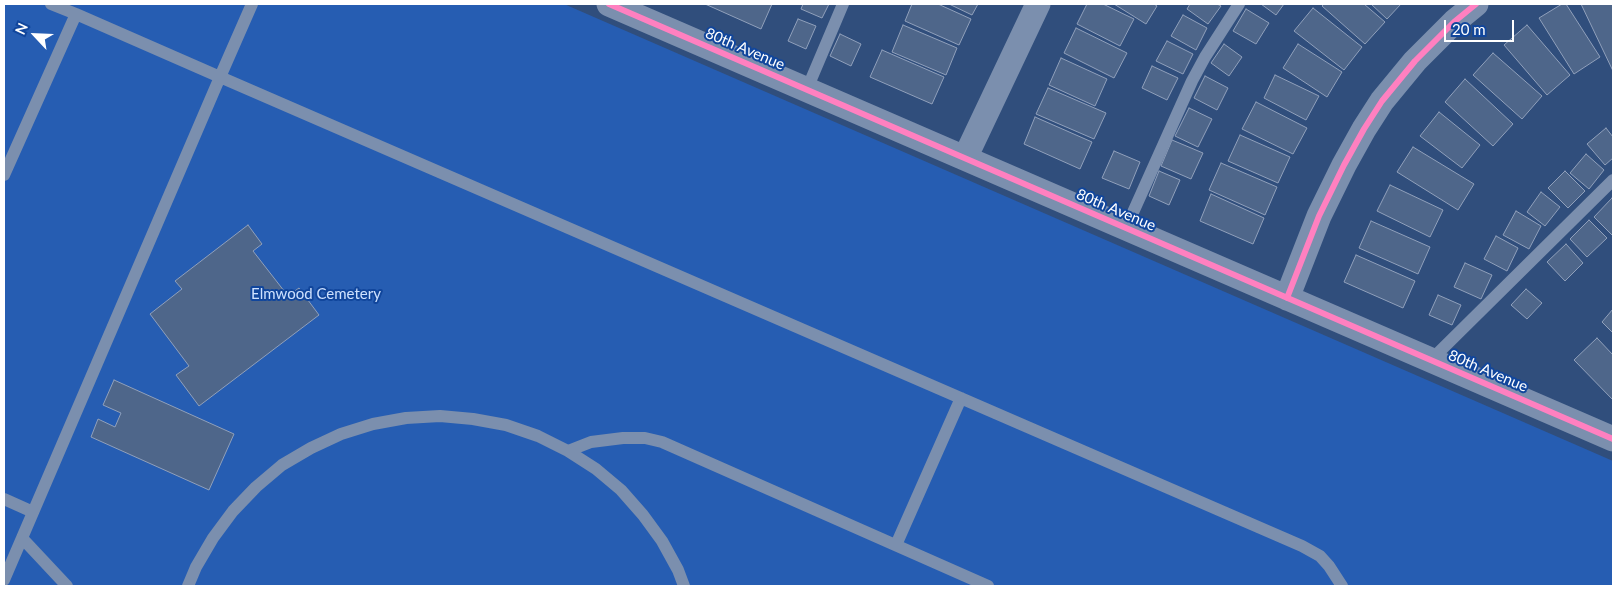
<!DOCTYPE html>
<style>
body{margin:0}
#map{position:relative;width:1617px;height:590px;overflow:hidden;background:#304e7c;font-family:Lato,sans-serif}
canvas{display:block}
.frame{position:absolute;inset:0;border:5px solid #fff;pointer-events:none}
.north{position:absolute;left:10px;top:10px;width:50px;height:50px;-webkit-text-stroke:4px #11469c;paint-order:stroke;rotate:295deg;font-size:14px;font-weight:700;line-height:20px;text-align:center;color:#fff}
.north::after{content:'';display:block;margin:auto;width:18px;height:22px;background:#fff;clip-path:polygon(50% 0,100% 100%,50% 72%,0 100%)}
.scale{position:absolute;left:1444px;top:20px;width:70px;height:22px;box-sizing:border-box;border:2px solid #fff;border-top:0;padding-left:6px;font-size:15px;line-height:18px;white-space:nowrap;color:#fff;-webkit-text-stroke:4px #11469c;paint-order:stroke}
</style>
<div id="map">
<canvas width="1617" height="590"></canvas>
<div class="frame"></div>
<div class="north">N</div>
<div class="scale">20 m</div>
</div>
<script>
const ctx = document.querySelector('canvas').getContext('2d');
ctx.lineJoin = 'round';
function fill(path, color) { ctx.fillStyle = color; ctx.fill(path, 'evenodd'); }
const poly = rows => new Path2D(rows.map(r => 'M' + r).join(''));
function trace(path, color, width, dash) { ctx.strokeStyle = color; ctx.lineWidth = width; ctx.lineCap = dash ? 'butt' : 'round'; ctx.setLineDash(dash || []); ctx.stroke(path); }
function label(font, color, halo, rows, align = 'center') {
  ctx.font = font + ' Lato,sans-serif'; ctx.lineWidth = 4; ctx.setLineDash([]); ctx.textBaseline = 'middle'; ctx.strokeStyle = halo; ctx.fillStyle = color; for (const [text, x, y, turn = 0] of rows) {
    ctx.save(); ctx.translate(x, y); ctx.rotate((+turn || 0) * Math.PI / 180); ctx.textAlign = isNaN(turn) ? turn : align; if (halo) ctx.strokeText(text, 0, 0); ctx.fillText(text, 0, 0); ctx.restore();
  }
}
const green = poly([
 [4,4,564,4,1613,461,1613,586,4,586]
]);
const building = poly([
 [705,4,772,4,761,29,705,4],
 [803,4,829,4,822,18,801,9,803,4],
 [912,4,938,4,971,19,959,45,905,21,912,4],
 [949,4,978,4,972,15,949,4],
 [1087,4,1103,4,1134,19,1120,46,1077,24,1087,4],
 [1114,4,1154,4,1157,6,1146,24,1114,4],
 [1190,4,1217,4,1221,6,1208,24,1187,9,1190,4],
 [1261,4,1284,4,1276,15,1261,4],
 [1324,4,1364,4,1385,22,1365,44,1322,6,1324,4],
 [1371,4,1401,4,1387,19,1371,4],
 [1562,4,1566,4,1600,57,1574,74,1539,18,1562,4],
 [1581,4,1613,4,1613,71,1581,4],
 [1313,8,1362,47,1344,70,1294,31,1313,8],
 [1246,9,1269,23,1256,44,1233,31,1246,9],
 [1183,15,1207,28,1196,50,1171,36,1183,15],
 [798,19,816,26,806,49,788,41,798,19],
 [903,25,957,48,946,75,892,52,903,25],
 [1527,25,1570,75,1547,95,1504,45,1527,25],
 [1076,28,1127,53,1114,78,1064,53,1076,28],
 [840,34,861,44,851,66,830,56,840,34],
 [1167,41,1193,54,1183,74,1156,61,1167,41],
 [1224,44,1242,57,1229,76,1211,63,1224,44],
 [1298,44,1342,72,1327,97,1283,68,1298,44],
 [882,50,944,77,932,104,870,77,882,50],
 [1493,53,1542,96,1522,119,1473,75,1493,53],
 [1061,58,1107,79,1095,106,1049,85,1061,58],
 [1152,66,1178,78,1167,100,1142,88,1152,66],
 [1275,75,1319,96,1306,120,1264,98,1275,75],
 [1205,76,1228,88,1217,110,1194,98,1205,76],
 [1465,79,1513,124,1493,146,1445,102,1465,79],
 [1048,88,1106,113,1094,139,1036,114,1048,88],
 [1256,102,1307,128,1293,154,1242,129,1256,102],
 [1189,108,1212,119,1198,147,1175,136,1189,108],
 [1439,112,1480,145,1462,168,1420,136,1439,112],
 [1035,117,1092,142,1080,169,1024,144,1035,117],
 [1606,128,1613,137,1613,158,1605,165,1587,144,1606,128],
 [1240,135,1290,157,1278,183,1228,161,1240,135],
 [1172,140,1203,153,1191,179,1161,166,1172,140],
 [1413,147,1474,184,1458,210,1397,172,1413,147],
 [1114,151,1140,162,1129,189,1102,178,1114,151],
 [1586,154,1604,170,1589,189,1570,173,1586,154],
 [1221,163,1277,187,1265,215,1209,190,1221,163],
 [1159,171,1180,180,1169,205,1149,196,1159,171],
 [1565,171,1585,191,1568,208,1548,188,1565,171],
 [1390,185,1443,210,1430,237,1377,211,1390,185],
 [1541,192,1560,207,1545,226,1527,212,1541,192],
 [1211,194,1264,218,1253,244,1200,221,1211,194],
 [1612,198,1613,200,1613,236,1594,217,1612,198],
 [1516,211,1541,226,1529,249,1503,235,1516,211],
 [1589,220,1607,238,1587,257,1570,239,1589,220],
 [1371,221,1430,247,1418,274,1359,248,1371,221],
 [248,225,262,244,253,251,288,296,299,288,319,315,199,406,176,375,189,366,150,314,182,289,175,281,248,225],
 [1496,236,1518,248,1507,271,1484,259,1496,236],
 [1566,244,1583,263,1565,281,1547,262,1566,244],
 [1356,255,1415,281,1403,308,1344,282,1356,255],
 [1465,263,1492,275,1481,299,1454,287,1465,263],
 [1526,289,1542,303,1527,319,1511,305,1526,289],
 [1438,295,1461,305,1452,325,1429,315,1438,295],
 [1613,309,1613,333,1602,322,1613,309],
 [1597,338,1613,355,1613,400,1574,360,1597,338],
 [114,380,234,434,209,490,91,437,98,419,115,427,121,413,103,405,114,380]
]);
const lane = poly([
 [51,4,76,14],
 [807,89,843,4],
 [4,175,76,14,220,77,252,4],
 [1126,228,1192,81,1205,57,1239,4],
 [1431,360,1613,180],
 [568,451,591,442,623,438,645,438,662,442,988,586],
 [4,499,33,512],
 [22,538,67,586],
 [896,545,961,398],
 [4,580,220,77,1302,546,1320,556,1329,566,1342,586],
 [188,586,196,567,213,538,233,511,256,487,282,465,311,448,341,434,373,424,406,418,440,416,473,419,506,425,538,436,568,451,596,469,621,490,643,515,662,541,678,570,684,586]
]);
const street = poly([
 [609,4,1613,439],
 [965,158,1038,4],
 [1287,298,1319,216,1344,165,1364,129,1382,101,1415,61,1454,22,1476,4]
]);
const cycleway = poly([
 [609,4,1613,439],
 [1287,298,1319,216,1344,165,1364,129,1382,101,1415,61,1454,22,1476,4]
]);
const streetNames = [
 ["80th Avenue",745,49,23],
 ["80th Avenue",1116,210,23],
 ["80th Avenue",1488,371,23]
];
const parkNames = [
 ["Elmwood Cemetery",316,294]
];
fill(green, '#265db2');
fill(building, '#4e668a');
trace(building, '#90a0bb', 1);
trace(lane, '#7b8fae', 12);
trace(street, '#7b8fae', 25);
trace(cycleway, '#ff80c0', 6);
label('15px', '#fff', '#11469c', streetNames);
label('15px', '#cee1fe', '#11469c', parkNames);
</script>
